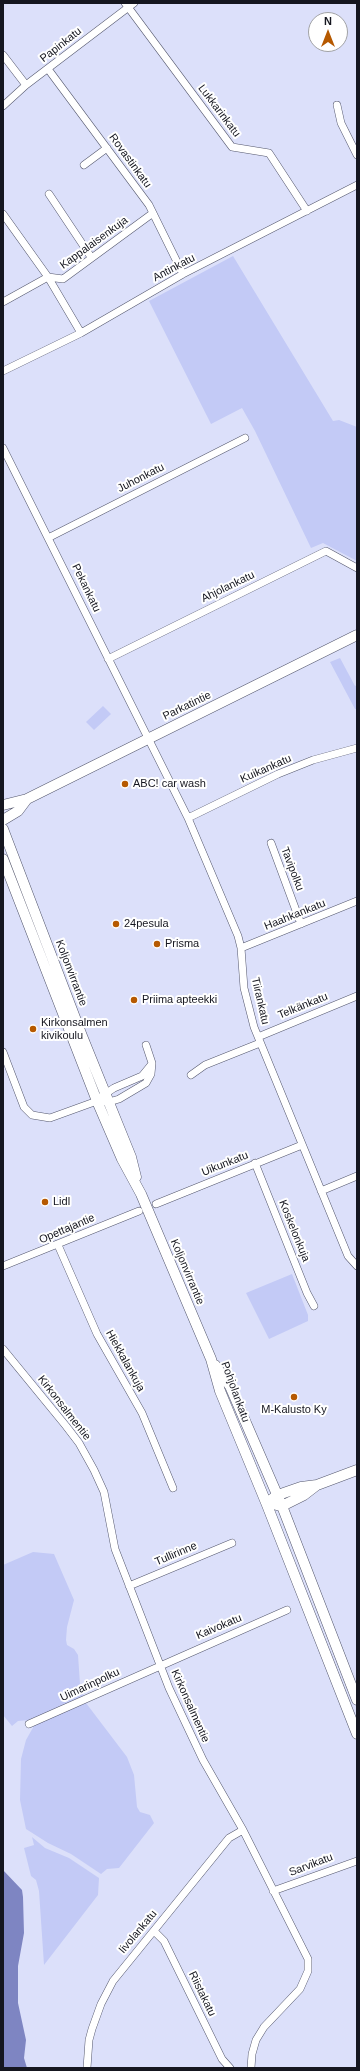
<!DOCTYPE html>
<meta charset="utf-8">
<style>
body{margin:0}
#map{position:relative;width:360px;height:2071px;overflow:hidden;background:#dce0fa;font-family:Arial,sans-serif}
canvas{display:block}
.frame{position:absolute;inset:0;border:4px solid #15161f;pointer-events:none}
.north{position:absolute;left:308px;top:12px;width:40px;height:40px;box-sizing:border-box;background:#fff;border:1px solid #a1a2a5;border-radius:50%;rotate:0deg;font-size:11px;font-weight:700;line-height:16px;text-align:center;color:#15161f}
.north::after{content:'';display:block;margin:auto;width:14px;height:18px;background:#b65900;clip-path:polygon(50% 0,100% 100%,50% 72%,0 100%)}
</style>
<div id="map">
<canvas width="360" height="2071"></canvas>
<div class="frame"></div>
<div class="north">N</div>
</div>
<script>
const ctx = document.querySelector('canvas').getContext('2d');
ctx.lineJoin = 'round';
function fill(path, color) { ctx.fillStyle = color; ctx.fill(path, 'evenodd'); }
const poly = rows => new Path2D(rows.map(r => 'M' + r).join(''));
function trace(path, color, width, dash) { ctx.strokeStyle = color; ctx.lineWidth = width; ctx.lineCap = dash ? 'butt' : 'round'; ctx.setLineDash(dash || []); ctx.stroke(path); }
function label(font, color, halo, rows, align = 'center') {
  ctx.font = font + ' Arial,sans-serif'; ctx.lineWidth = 4; ctx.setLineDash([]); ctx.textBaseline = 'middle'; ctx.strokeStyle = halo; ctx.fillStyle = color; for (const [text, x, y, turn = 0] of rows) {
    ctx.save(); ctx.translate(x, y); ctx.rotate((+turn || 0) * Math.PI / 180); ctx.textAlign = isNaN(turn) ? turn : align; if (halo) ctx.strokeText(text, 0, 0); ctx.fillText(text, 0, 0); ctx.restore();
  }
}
const green = poly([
 [233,256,333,421,339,420,357,427,357,561,323,543,311,548,255,431,242,408,211,424,149,301],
 [340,658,355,686,357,685,357,709,355,709,330,662],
 [103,706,111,714,94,730,86,722],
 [292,1274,308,1315,308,1321,269,1339,246,1293],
 [33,1552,54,1554,74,1600,67,1627,66,1640,67,1645,74,1649,78,1655,80,1684,84,1697,29,1720,18,1721,12,1726,3,1715,3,1565],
 [86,1703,127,1757,134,1775,137,1807,140,1812,150,1815,154,1823,119,1868,107,1869,101,1874,71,1854,48,1843,26,1829,20,1800,21,1759,26,1740,35,1724],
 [32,1837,45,1848,69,1858,99,1878,98,1895,44,1965,39,1891,36,1880,31,1876,24,1848,34,1845]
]);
const water = poly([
 [3,1870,22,1890,23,1897,24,1933,18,1966,18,2003,26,2040,24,2058,27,2068,3,2068]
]);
const street = poly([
 [125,3,232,147,269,153,307,211],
 [3,55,26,85],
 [48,69,149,205,183,274],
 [337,105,341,123,357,155],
 [3,106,26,85,134,3],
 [84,165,107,148],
 [49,194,91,257],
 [3,214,48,277,81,333],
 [3,302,48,277,63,279,153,213],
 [3,371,81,333,183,274,357,185],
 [3,448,188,818,238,936,241,948,244,988,254,1027,348,1256,357,1266],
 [48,538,245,438],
 [108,659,326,551,357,568],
 [188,818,278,774,313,760,357,748],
 [271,843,301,924],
 [241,948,357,901],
 [258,1037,357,996],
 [3,1052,24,1107,32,1115,50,1118,97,1101,109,1102,119,1099,146,1083,151,1074,152,1063,146,1045],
 [191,1075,205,1065,260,1043],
 [102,1096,114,1088,142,1076,151,1065],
 [255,1163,307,1293,314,1306],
 [321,1191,357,1176],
 [156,1204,302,1145],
 [58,1245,97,1334,142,1413,173,1488],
 [3,1266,139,1211],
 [3,1349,66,1426,79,1443,94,1470,104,1492,115,1549,169,1688,203,1760,243,1830,308,1959,308,1971,300,1989,264,2027,256,2040,252,2054,251,2068],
 [129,1586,232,1543],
 [29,1724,287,1610],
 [273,1891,357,1861],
 [154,1931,164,1941,222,2059,230,2068],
 [87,2068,89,2040,92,2029,101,2004,113,1981,229,1838,243,1830]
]);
const secondary = poly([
 [3,805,27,799,357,635],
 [3,820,18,811,27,799],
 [3,829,82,1036,131,1157,136,1177],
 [3,859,97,1101,122,1159,141,1194,211,1359,220,1391,267,1505,357,1734],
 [215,1365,230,1386,282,1506,357,1700],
 [272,1499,278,1495,301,1487,317,1485],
 [277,1505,282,1506,304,1495,317,1485,357,1470]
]);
const markers = [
 [125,784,4,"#b65900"],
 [116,924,4,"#b65900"],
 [157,944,4,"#b65900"],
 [134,1000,4,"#b65900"],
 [33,1029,4,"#b65900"],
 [45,1202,4,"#b65900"],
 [294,1397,4,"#b65900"]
];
const streetNames = [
 ["Papinkatu",61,45,-38],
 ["Lukkarinkatu",219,111,53],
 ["Rovastinkatu",130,161,54],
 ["Kappalaisenkuja",94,243,-36],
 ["Antinkatu",174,268,-28],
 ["Juhonkatu",141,478,-27],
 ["Ahjolankatu",228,587,-26],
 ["Pekankatu",86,588,64],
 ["Parkatintie",187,706,-26],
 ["Kuikankatu",266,769,-24],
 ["Tavipolku",292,869,69],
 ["Haahkankatu",295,915,-22],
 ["Koljonvirrantie",71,973,69],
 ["Tiirankatu",260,1001,77],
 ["Telkänkatu",303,1006,-22],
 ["Uikunkatu",225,1164,-22],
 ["Opettajantie",67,1229,-23],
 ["Koskelonkuja",294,1231,68],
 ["Koljonvirrantie",187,1272,67],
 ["Hiekkalankuja",125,1361,61],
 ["Pohjolankatu",235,1392,70],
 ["Kirkonsalmentie",64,1408,52],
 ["Tullirinne",176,1554,-23],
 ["Kaivokatu",219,1627,-23],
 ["Uimarinpolku",90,1685,-25],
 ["Kirkonsalmentie",190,1706,66],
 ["Sarvikatu",311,1865,-21],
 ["Iivolankatu",138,1932,-50],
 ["Riistakatu",202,1994,64]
];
const poiNames = [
 ["ABC! car wash",133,784],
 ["24pesula",124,924],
 ["Prisma",165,944],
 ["Priima apteekki",142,1000],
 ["Kirkonsalmen",41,1023],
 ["kivikoulu",41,1036],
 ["Lidl",53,1202],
 ["M-Kalusto Ky",294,1410,"center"]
];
fill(green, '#c3caf6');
fill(water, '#7e85c2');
trace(street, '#54576d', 8);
trace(secondary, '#54576d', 11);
trace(street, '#fff', 7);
trace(secondary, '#fff', 10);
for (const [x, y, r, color] of markers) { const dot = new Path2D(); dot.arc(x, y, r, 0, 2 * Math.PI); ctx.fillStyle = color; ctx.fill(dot); trace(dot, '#fff', 1.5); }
label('11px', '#15161f', '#fff', streetNames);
label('11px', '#15161f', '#fff', poiNames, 'left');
</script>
